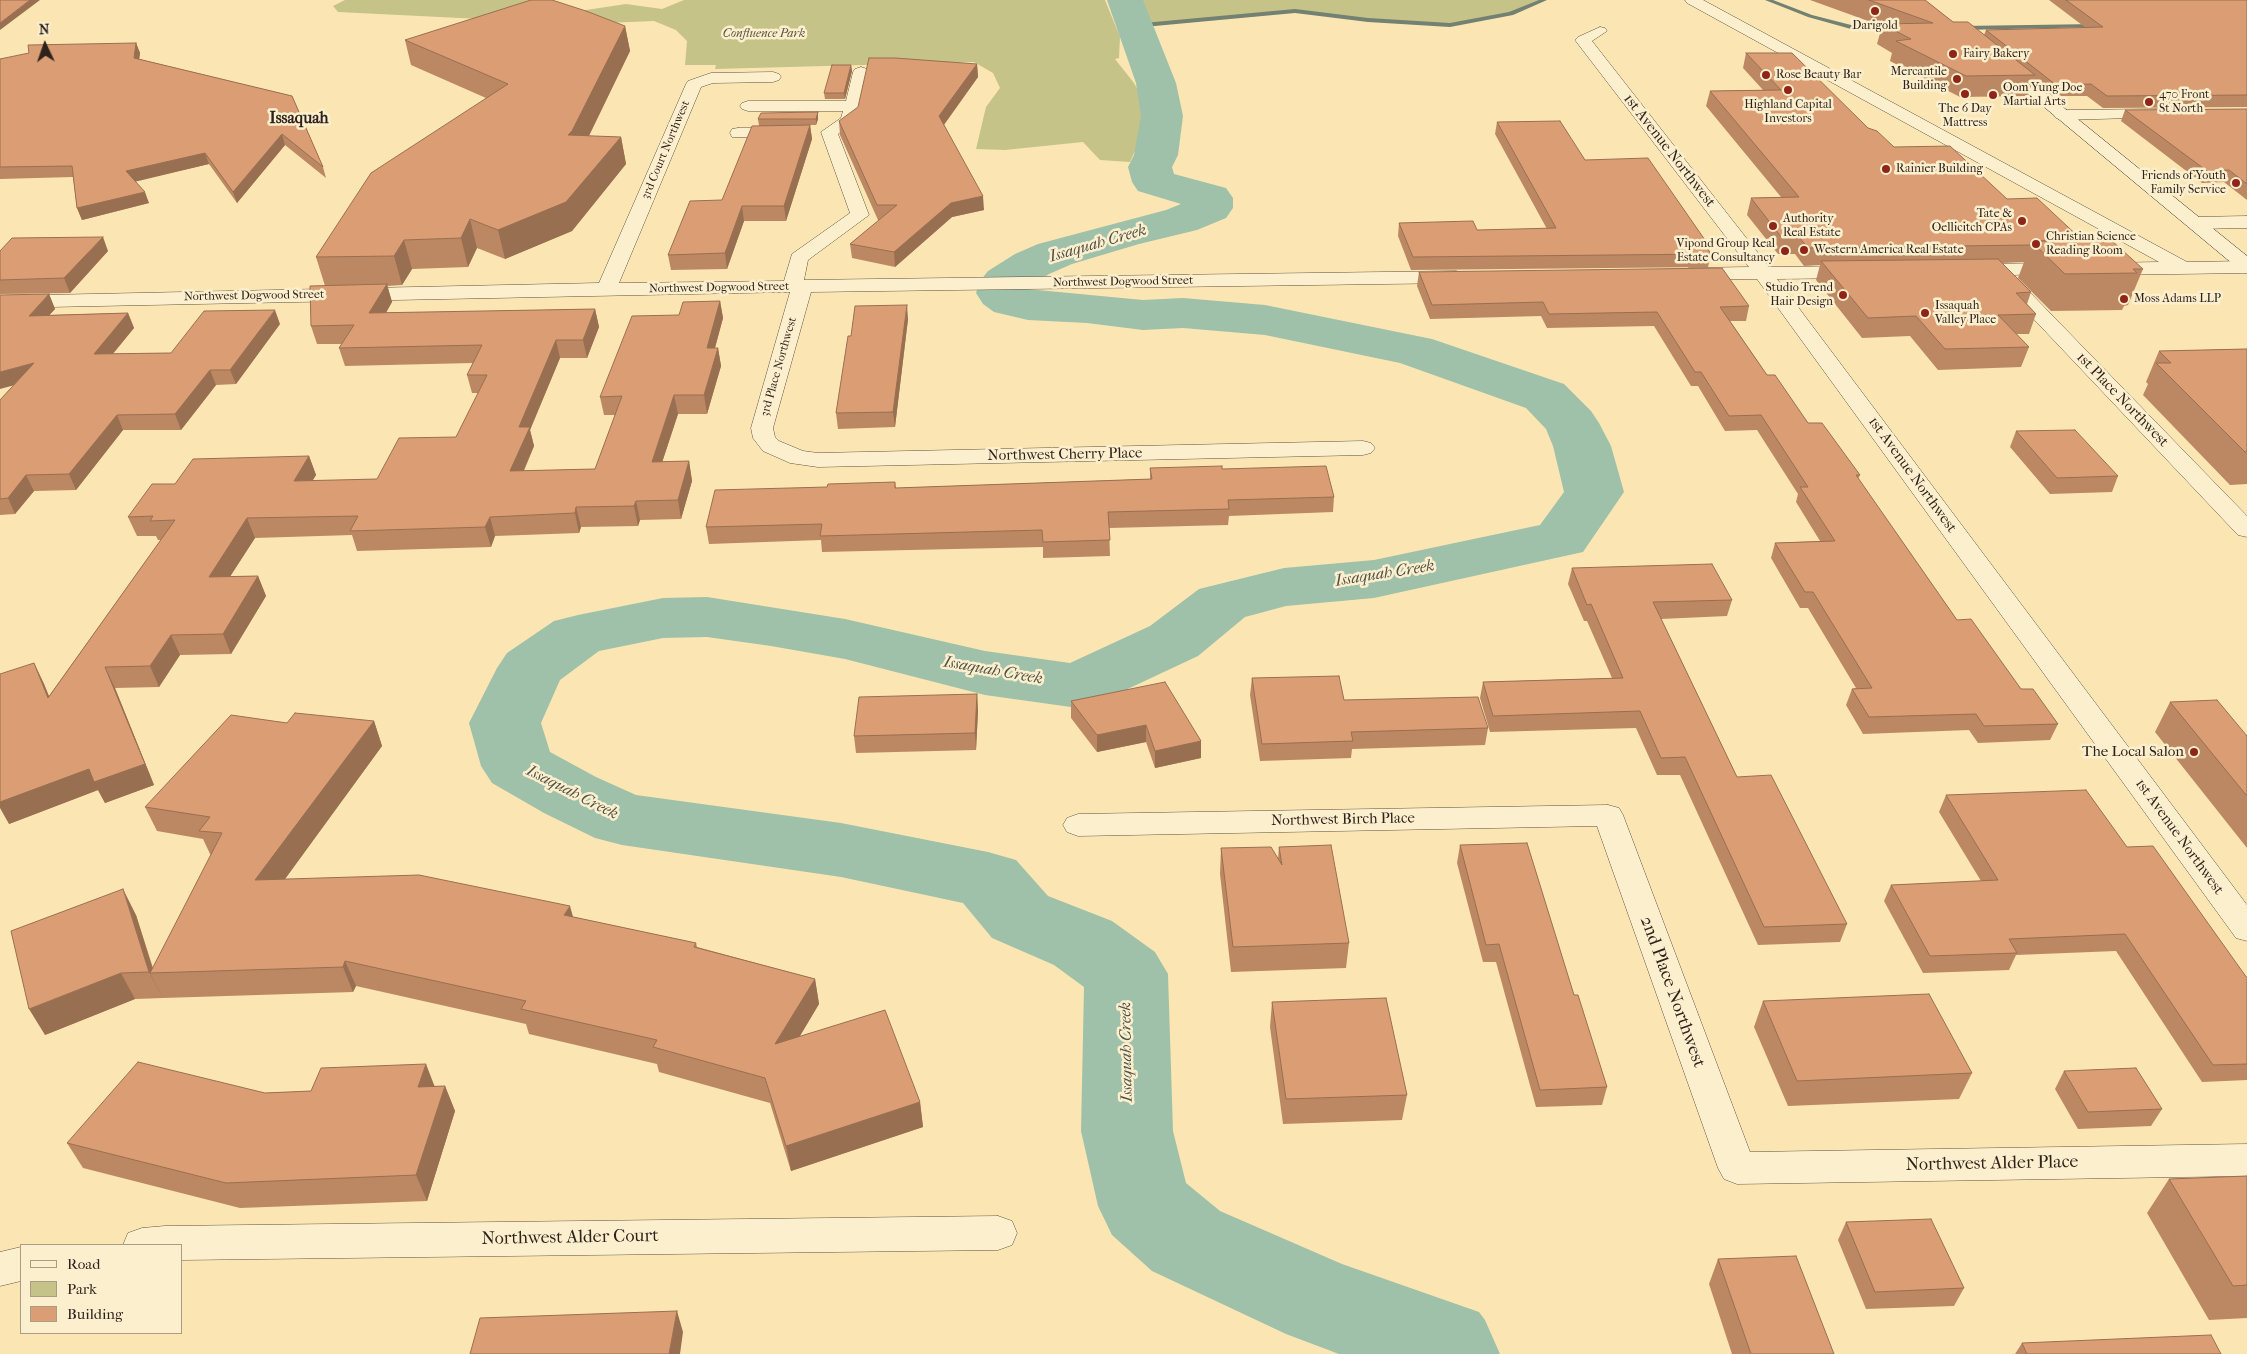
<!DOCTYPE html>
<style>
body{margin:0}
#map{position:relative;width:2247px;height:1354px;overflow:hidden;background:#fbe6b3;font-family:"IM FELL French Canon",serif}
canvas{display:block}
.legend{position:absolute;left:20px;top:1244px;width:162px;height:90px;box-sizing:border-box;background:#fcefce;border:1px solid #aa9d87;margin:0;padding:6px 9px;list-style:none;font-size:15px;color:#2e221d}
.legend li{display:flex;align-items:center;gap:10px;height:25px}
.legend b{width:25px;border:1px solid #aa9d87}
.north{position:absolute;left:20px;top:20px;width:50px;height:50px;-webkit-text-stroke:4px #fcefce;paint-order:stroke;rotate:357deg;font-size:14px;font-weight:700;line-height:20px;text-align:center;color:#2e221d}
.north::after{content:'';display:block;margin:auto;width:18px;height:22px;background:#2e221d;clip-path:polygon(50% 0,100% 100%,50% 72%,0 100%)}
</style>
<div id="map">
<canvas width="2247" height="1354"></canvas>
<ul class="legend">
<li><b style="height:6px;background:#fcefce"></b>Road</li>
<li><b style="height:14px;background:#c5c388"></b>Park</li>
<li><b style="height:14px;background:#db9e74"></b>Building</li>
</ul>
<div class="north">N</div>
</div>
<script>
const ctx = document.querySelector('canvas').getContext('2d');
ctx.lineJoin = 'round';
function fill(path, color) { ctx.fillStyle = color; ctx.fill(path, 'evenodd'); }
const poly = rows => new Path2D(rows.map(r => 'M' + r).join(''));
function trace(path, color, width, dash) { ctx.strokeStyle = color; ctx.lineWidth = width; ctx.lineCap = dash ? 'butt' : 'round'; ctx.setLineDash(dash || []); ctx.stroke(path); }
function label(font, color, halo, rows, align = 'center') {
  ctx.font = font + ' "IM FELL French Canon",serif'; ctx.lineWidth = 5; ctx.setLineDash([]); ctx.textBaseline = 'middle'; ctx.strokeStyle = halo; ctx.fillStyle = color; for (const [text, x, y, turn = 0] of rows) {
    ctx.save(); ctx.translate(x, y); ctx.rotate((+turn || 0) * Math.PI / 180); ctx.textAlign = isNaN(turn) ? turn : align; if (halo) ctx.strokeText(text, 0, 0); ctx.fillText(text, 0, 0); ctx.restore();
  }
}
const green = poly([
 [345,0,538,0,521,21,338,12,333,6],
 [684,0,1105,0,1120,37,1119,58,1115,59,1134,83,1147,107,1143,133,1130,162,1100,160,1083,142,1005,150,976,149,986,107,1000,88,993,73,974,62,715,69,716,65,685,65,687,41,676,30,654,21,605,23,570,19,586,10,626,4,662,9],
 [1125,0,1544,0,1511,14,1450,25,1368,20,1295,11,1133,26]
]);
const stream = poly([
 [1539,0,1547,0,1513,15,1450,27,1368,22,1295,13,1133,28,1130,26,1133,24,1295,9,1368,18,1450,23,1509,12,1539,0],
 [1765,0,1773,0,1812,15,1851,25,1895,27,1898,29,1895,31,1851,29,1808,17,1765,0],
 [2097,24,2100,26,2099,27,1961,30,1958,28,1961,26,2097,24]
]);
const river = poly([
 [1107,0,1143,0,1176,83,1183,116,1178,155,1172,167,1174,174,1226,188,1233,198,1233,208,1226,218,1197,230,1139,244,1072,264,1049,274,1027,289,1143,300,1183,298,1265,305,1432,339,1564,384,1591,411,1599,423,1611,446,1624,492,1583,552,1374,598,1286,606,1245,617,1198,656,1102,701,1078,708,985,695,845,659,771,646,707,637,663,638,599,651,560,680,541,723,550,752,596,777,636,795,841,823,988,852,1016,860,1048,896,1112,921,1155,952,1168,974,1173,1131,1186,1183,1220,1211,1342,1264,1479,1312,1485,1320,1500,1354,1339,1354,1286,1334,1152,1271,1112,1235,1098,1206,1081,1131,1084,987,1054,965,992,938,963,903,841,877,622,845,595,838,544,813,492,783,481,766,469,723,497,668,507,653,554,621,578,615,663,598,707,597,845,619,985,651,1070,663,1150,626,1199,589,1284,568,1374,560,1540,525,1564,492,1553,446,1546,429,1526,408,1400,363,1265,335,1183,328,1143,330,1087,323,1028,320,994,312,983,304,976,293,980,281,988,271,1015,254,1038,244,1166,210,1181,204,1138,191,1132,182,1128,167,1134,155,1141,116,1136,83,1107,0]
]);
const street = poly([
 [1685,0,1703,0,2187,262,2247,261,2247,273,2106,275,2099,273,2096,269,2099,265,2106,263,2159,262,1687,3,1685,0],
 [1600,27,1605,28,1607,31,1592,41,1769,267,1856,266,1863,268,1866,272,1863,276,1856,278,1777,279,2247,905,2247,941,2236,938,1757,279,1689,280,1682,278,1679,274,1682,270,1689,268,1749,267,1575,40,1578,37,1600,27],
 [861,67,867,69,869,72,857,120,838,134,869,215,808,260,804,280,1456,271,1463,273,1466,277,1463,281,1456,283,811,292,773,428,775,437,779,441,803,451,818,453,1363,441,1371,443,1375,448,1371,453,1363,455,818,467,790,463,763,451,753,438,751,428,790,292,0,308,0,296,599,283,686,84,688,81,711,73,773,72,779,74,781,77,779,80,773,82,713,83,701,87,619,283,784,281,792,254,850,213,821,132,841,118,843,111,748,111,742,109,740,106,742,103,748,101,846,101,853,72,855,69,861,67],
 [2161,109,2167,111,2169,114,2167,117,2062,120,2056,118,2054,115,2056,112,2062,110,2161,109],
 [738,128,785,128,791,129,793,133,791,137,785,138,732,137,730,133,732,129,738,128],
 [2247,216,2247,228,2195,229,2188,227,2186,223,2188,219,2195,217,2247,216],
 [2058,263,2065,265,2068,269,2065,273,2013,275,2247,516,2247,537,2238,535,1993,276,1971,276,1964,274,1961,270,1964,266,1971,264,2058,263],
 [1608,805,1619,808,1623,815,1750,1152,2247,1144,2247,1176,1737,1184,1724,1179,1718,1168,1597,826,1078,836,1067,832,1063,825,1067,818,1078,814,1608,805],
 [998,1216,1012,1221,1017,1233,1012,1245,998,1250,181,1260,181,1245,123,1245,128,1233,142,1228,165,1226,998,1216],
 [21,1247,21,1281,0,1286,0,1252,21,1247]
]);
const secondary = poly([
 [2001,59,2006,61,2247,256,2247,272,2240,270,1996,67,1993,64,1996,61,2001,59]
]);
const wall = poly([
 [1810,0,1925,0,1953,22,1984,35,1986,30,2086,28,2049,0,2247,0,2247,107,2103,108,2087,96,2052,96,2033,81,2027,96,1960,97,1890,61,1892,53,1877,44,1882,26],
 [625,26,630,51,589,136,621,137,626,164,572,231,505,259,477,248,468,267,412,269,402,285,387,286,392,302,386,313,595,309,599,327,587,358,560,358,530,430,534,446,524,471,595,469,615,415,604,415,600,397,679,315,720,301,723,318,715,348,718,348,721,366,707,414,678,414,662,462,689,461,692,481,681,519,640,520,638,526,581,527,579,533,495,536,491,547,357,551,352,535,255,538,230,576,258,576,266,596,231,654,180,655,159,687,115,688,154,785,105,803,98,790,9,824,34,663,44,684,49,696,161,540,158,540,156,536,137,536,128,517,175,484,309,456,316,475,312,481,377,479,456,437,478,393,472,393,467,375,473,363,345,366,339,348,342,344,317,344,311,326,325,286,316,257,486,98,411,65,405,40],
 [136,43,140,53,139,59,292,96,323,167,326,178,285,145,237,203,209,164,135,181,149,203,82,220,77,208,73,177,0,179,0,59],
 [1746,53,1868,128,1894,147,2007,199,2083,241,2143,269,2128,305,2124,306,2122,310,2051,311,2018,278,2024,262,2002,263,2031,292,2027,304,2036,314,2029,334,2016,334,2029,347,2021,367,1938,370,1910,336,1862,338,1816,280,1820,265,1804,266,1795,254,1778,254,1747,215,1751,198,1781,197,1706,106,1710,91,1763,90,1743,68],
 [977,64,978,77,944,125,984,210,952,217,895,267,852,258,850,244,879,220,878,220,840,135,839,121],
 [851,65,852,71,845,99,825,99,824,93],
 [2247,109,2247,200,2224,182,2202,183,2121,121,2125,110],
 [818,112,818,119,816,125,810,125,812,139,786,221,744,221,727,269,671,270,668,255,722,200,759,126,758,119],
 [1497,122,1585,160,1705,240,1704,244,1711,254,1708,267,1411,270,1398,236,1399,223,1477,230,1547,229,1495,134],
 [0,251,108,251,70,293,0,294],
 [1419,272,1749,306,1746,321,1730,321,1767,375,1808,423,1860,475,1858,479,1957,620,2021,689,2058,724,2050,740,1978,743,1969,730,1863,734,1846,705,1852,689,1856,688,1808,608,1800,608,1771,558,1775,543,1820,541,1796,502,1798,494,1757,430,1725,431,1698,386,1691,386,1654,326,1547,328,1541,316,1430,319,1417,286],
 [49,294,55,309,49,315,128,313,134,328,113,354,171,353,280,324,236,384,216,385,181,430,123,430,76,490,34,491,15,514,0,515,0,400,14,385],
 [908,319,895,427,838,429,836,413,851,336],
 [2247,349,2247,484,2230,485,2143,395,2148,384,2146,382,2159,351],
 [2016,431,2118,476,2112,492,2050,494,2010,447],
 [1150,468,1222,469,1334,497,1333,512,1229,516,1228,525,1109,528,1110,556,1043,558,1043,547,822,552,821,540,709,544,706,527,827,487,895,482,896,488,1150,479],
 [1572,568,1732,600,1727,616,1661,619,1737,777,1847,924,1840,942,1758,945,1680,775,1657,775,1636,728,1490,732,1480,698,1483,682,1612,678,1587,621,1584,621,1568,584],
 [1252,678,1344,700,1488,728,1485,745,1352,749,1351,758,1260,761,1250,695],
 [977,694,978,711,976,750,856,753,854,736],
 [1071,701,1201,741,1201,758,1155,768,1146,742,1097,752,1071,718],
 [2170,702,2247,736,2247,848,2155,732],
 [374,721,382,746,285,879,573,917,696,943,697,947,815,979,819,1004,800,1036,920,1102,923,1127,791,1171,770,1103,659,1072,657,1064,529,1034,526,1024,356,986,353,992,163,998,161,994,163,998,135,999,45,1035,136,915,153,968,211,856,203,839,157,831,145,807,287,723],
 [1946,795,2127,847,2247,978,2247,1080,2202,1082,2116,951,2016,955,2009,970,1923,973,1884,901,1891,885,1981,881,1939,812],
 [1460,845,1574,995,1607,1087,1602,1105,1536,1107,1496,962,1483,962,1457,863],
 [1279,847,1349,943,1346,968,1231,972,1220,874,1221,848,1278,859],
 [1763,1001,1972,1073,1959,1099,1788,1106,1754,1027],
 [1272,1002,1407,1095,1402,1120,1283,1124,1270,1027],
 [2064,1071,2162,1109,2151,1126,2078,1129,2055,1089],
 [445,1086,455,1111,427,1201,240,1208,83,1168,67,1143,265,1093],
 [2247,1176,2247,1318,2209,1320,2147,1213,2169,1179],
 [1846,1222,1964,1288,1954,1306,1866,1309,1838,1240],
 [1718,1259,1834,1354,1732,1354,1709,1284],
 [2022,1343,2027,1354,2015,1354]
]);
const shadedWall = poly([
 [30,0,40,0,0,30,0,23],
 [625,26,630,51,578,158,568,135],
 [136,43,140,53,138,68,134,58],
 [977,64,978,77,940,130,939,116],
 [851,65,852,71,845,99,844,93],
 [818,112,818,119,816,125,816,119],
 [810,125,812,139,786,221,784,206],
 [282,134,285,145,237,203,233,192],
 [621,137,626,164,572,231,505,259,498,230],
 [205,153,209,164,130,183,126,171],
 [145,192,149,203,82,220,77,208],
 [983,196,984,210,952,217,895,267,894,252,951,203],
 [742,206,744,221,727,269,725,253],
 [470,219,477,248,468,267,461,238],
 [103,237,108,251,70,293,64,278],
 [404,240,412,269,402,285,394,256],
 [387,284,392,302,375,331,369,313],
 [49,294,55,309,36,330,29,316],
 [720,301,723,318,710,366,707,348],
 [907,305,908,319,895,427,893,412],
 [595,309,599,327,587,358,583,340],
 [275,310,280,324,236,384,230,370],
 [128,313,134,328,100,369,94,354],
 [556,340,560,358,530,430,534,446,515,490,510,471,519,427],
 [718,348,721,366,707,414,704,395],
 [34,363,41,378,0,389,0,372],
 [210,370,216,385,181,430,175,414],
 [674,395,678,414,656,481,652,462],
 [117,415,123,430,76,490,69,474],
 [309,456,316,475,301,500,294,481],
 [689,461,692,481,681,519,678,500],
 [26,475,34,491,15,514,8,498],
 [636,501,640,520,638,526,634,506],
 [576,507,581,527,579,533,575,513],
 [490,517,495,536,491,547,485,527],
 [247,518,255,538,217,597,209,577],
 [258,576,266,596,231,654,223,634],
 [171,635,180,655,159,687,150,666],
 [34,663,44,684,58,719,48,698],
 [105,667,115,688,154,785,105,803,98,790,9,824,0,808,0,802],
 [977,694,978,711,976,750,975,733],
 [374,721,382,746,266,905,255,880],
 [1146,725,1146,742,1097,752,1097,735],
 [1201,741,1201,758,1155,768,1155,751],
 [123,889,136,915,154,973,150,973,161,994,163,998,149,972],
 [570,906,577,931,564,915],
 [345,961,356,986,353,992,343,967],
 [121,973,135,999,45,1035,29,1009],
 [815,979,819,1004,780,1069,775,1044],
 [426,1064,436,1090,418,1087],
 [445,1086,455,1111,427,1201,416,1175],
 [920,1102,923,1127,791,1171,786,1146],
 [677,1311,683,1332,680,1354,669,1354]
]);
const building = poly([
 [0,0,30,0,0,23,0,0],
 [531,0,552,0,586,11,625,26,572,131,568,135,621,137,566,202,498,230,470,219,461,238,404,240,394,256,316,257,371,173,508,84,405,40,531,0],
 [1869,0,1925,0,1953,22,1968,22,2035,75,1966,76,1896,41,1911,39,1882,24,1933,23,1869,0],
 [2066,0,2247,0,2247,95,2107,96,2091,84,2056,85,1986,30,2103,27,2066,0],
 [136,43,134,58,292,96,323,167,282,134,233,192,205,153,126,171,145,192,77,208,72,166,0,167,0,59,29,53,28,45,136,43],
 [1746,53,1792,53,1868,128,1877,131,1894,147,1950,146,2007,199,2037,198,2083,241,2031,241,2030,245,1808,248,1799,237,1782,238,1751,198,1799,197,1710,91,1781,90,1746,53],
 [869,58,895,58,977,64,939,116,983,196,951,203,894,252,850,244,897,205,877,205,839,121,858,107,869,58],
 [832,65,851,65,844,93,824,93,832,65],
 [2247,109,2247,184,2229,170,2207,171,2125,110,2247,109],
 [818,112,816,119,758,119,761,113,818,112],
 [1560,121,1585,160,1648,158,1705,240,1702,240,1711,254,1413,257,1399,223,1473,221,1477,230,1556,228,1497,122,1560,121],
 [810,125,784,206,742,206,725,253,668,255,690,201,722,200,752,126,810,125],
 [103,237,64,278,0,280,0,251,12,238,103,237],
 [2111,240,2143,269,2133,269,2137,273,2065,274,2031,241,2111,240],
 [1998,259,2031,292,2016,293,2036,314,1998,315,2029,347,1945,349,1916,316,1868,318,1821,261,1998,259],
 [1722,268,1749,306,1720,307,1767,375,1775,375,1808,423,1822,423,1860,475,1856,475,1957,620,1971,619,2021,689,2033,689,2058,724,1984,726,1976,714,1869,717,1852,689,1872,688,1813,592,1805,592,1775,543,1835,541,1800,487,1808,487,1761,415,1729,416,1701,372,1695,372,1657,312,1549,314,1543,302,1432,305,1419,272,1722,268],
 [387,284,369,313,595,309,583,340,556,340,519,427,530,427,510,471,595,469,622,396,600,397,632,316,679,315,683,302,720,301,707,348,718,348,704,395,674,395,652,462,689,461,678,500,636,501,634,506,576,507,575,513,490,517,485,527,350,531,358,516,247,518,209,577,258,576,223,634,171,635,150,666,105,667,145,764,94,782,89,769,0,802,0,674,34,663,48,698,175,520,150,521,153,516,128,517,152,484,175,484,193,459,309,456,294,481,377,479,399,438,456,437,487,375,467,375,482,345,339,348,354,325,311,326,310,286,387,284],
 [49,294,29,316,128,313,94,354,171,353,204,311,275,310,230,370,210,370,175,414,117,415,69,474,26,475,8,498,0,499,0,400,34,363,0,372,0,295,49,294],
 [907,305,893,412,836,413,848,336,851,336,855,306,907,305],
 [2247,349,2247,452,2245,452,2156,363,2171,363,2159,351,2247,349],
 [2075,430,2118,476,2057,478,2016,431,2075,430],
 [1222,466,1222,469,1326,466,1334,497,1228,500,1229,509,1108,512,1110,540,1043,542,1042,530,820,536,822,524,706,527,715,490,827,487,828,484,895,482,895,488,1152,479,1150,468,1222,466],
 [1712,564,1732,600,1653,602,1737,777,1771,775,1847,924,1764,927,1685,757,1661,758,1640,711,1493,716,1483,682,1623,678,1591,604,1587,605,1572,568,1712,564],
 [1339,676,1344,700,1478,697,1488,728,1351,732,1353,741,1262,744,1252,678,1339,676],
 [1165,682,1201,741,1155,751,1146,725,1097,735,1071,701,1165,682],
 [977,694,975,733,854,736,859,697,977,694],
 [2217,700,2247,736,2247,796,2170,702,2217,700],
 [295,713,374,721,255,880,419,875,570,906,564,915,696,943,694,947,815,979,775,1044,885,1010,920,1102,786,1146,765,1078,653,1047,657,1040,521,1009,526,1001,345,961,343,967,150,973,222,833,199,831,210,817,145,807,231,715,287,723,295,713],
 [2086,790,2127,847,2153,846,2247,978,2247,1064,2213,1065,2125,934,2009,939,2017,953,1930,956,1891,885,1998,880,1946,795,2086,790],
 [1527,843,1574,995,1578,995,1607,1087,1540,1090,1499,944,1486,945,1460,845,1527,843],
 [1331,845,1349,943,1233,947,1221,848,1271,847,1282,865,1279,847,1331,845],
 [123,889,149,972,121,973,29,1009,11,931,123,889],
 [1929,994,1972,1073,1797,1081,1763,1001,1929,994],
 [1386,998,1407,1095,1286,1099,1272,1002,1386,998],
 [138,1062,265,1093,311,1091,321,1068,426,1064,418,1087,445,1086,416,1175,226,1183,67,1143,138,1062],
 [2136,1068,2162,1109,2088,1112,2064,1071,2136,1068],
 [2247,1176,2247,1285,2233,1286,2169,1179,2247,1176],
 [1931,1219,1964,1288,1875,1292,1846,1222,1931,1219],
 [1796,1256,1834,1354,1751,1354,1718,1259,1796,1256],
 [677,1311,669,1354,470,1354,480,1318,677,1311],
 [2211,1335,2221,1354,2027,1354,2022,1343,2211,1335]
]);
const markers = [
 [1875,11,5,"#8f2418"],
 [1953,54,5,"#8f2418"],
 [1766,75,5,"#8f2418"],
 [1957,79,5,"#8f2418"],
 [1788,90,5,"#8f2418"],
 [1965,94,5,"#8f2418"],
 [1993,95,5,"#8f2418"],
 [2149,102,5,"#8f2418"],
 [1886,169,5,"#8f2418"],
 [2236,183,5,"#8f2418"],
 [2022,221,5,"#8f2418"],
 [1773,226,5,"#8f2418"],
 [2036,244,5,"#8f2418"],
 [1804,250,5,"#8f2418"],
 [1785,251,5,"#8f2418"],
 [1843,295,5,"#8f2418"],
 [2124,299,5,"#8f2418"],
 [1925,313,5,"#8f2418"],
 [2194,752,5,"#8f2418"]
];
const farPoinames = [
 ["Darigold",1875,26,"center"],
 ["Fairy Bakery",1963,54],
 ["Mercantile",1947,72,"right"],
 ["Building",1947,86,"right"],
 ["Rose Beauty Bar",1776,75],
 ["Oom Yung Doe",2003,88],
 ["Martial Arts",2003,102],
 ["470 Front",2159,95],
 ["St North",2159,109],
 ["Highland Capital",1788,105,"center"],
 ["Investors",1788,119,"center"],
 ["The 6 Day",1965,109,"center"],
 ["Mattress",1965,123,"center"],
 ["Rainier Building",1896,169],
 ["Friends of Youth",2226,176,"right"],
 ["Family Service",2226,190,"right"],
 ["Tate &",2012,214,"right"],
 ["Oellicitch CPAs",2012,228,"right"],
 ["Authority",1783,219],
 ["Real Estate",1783,233],
 ["Christian Science",2046,237],
 ["Reading Room",2046,251],
 ["Vipond Group Real",1775,244,"right"],
 ["Estate Consultancy",1775,258,"right"],
 ["Western America Real Estate",1814,250],
 ["Studio Trend",1833,288,"right"],
 ["Hair Design",1833,302,"right"],
 ["Moss Adams LLP",2134,299],
 ["Issaquah",1935,306],
 ["Valley Place",1935,320]
];
const farParknames = [
 ["Confluence Park",764,34]
];
const farStreetnames = [
 ["3rd Court Northwest",666,150,-67],
 ["Northwest Dogwood Street",1123,282,-1],
 ["Northwest Dogwood Street",719,288,-1],
 ["Northwest Dogwood Street",254,296,-1],
 ["3rd Place Northwest",779,367,-74]
];
const streetNames = [
 ["1st Avenue Northwest",1669,151,52],
 ["1st Place Northwest",2122,400,46],
 ["Northwest Cherry Place",1065,455,-1],
 ["1st Avenue Northwest",1912,475,54],
 ["Northwest Birch Place",1343,820,-1],
 ["1st Avenue Northwest",2179,837,54]
];
const poiNames = [
 ["The Local Salon",2184,752]
];
const farDistrictnames = [
 ["Issaquah",299,119]
];
const waterNames = [
 ["Issaquah Creek",1098,244,-16],
 ["Issaquah Creek",1385,574,-9],
 ["Issaquah Creek",993,671,10],
 ["Issaquah Creek",572,793,27],
 ["Issaquah Creek",1127,1052,-91]
];
const nearStreetnames = [
 ["2nd Place Northwest",1672,992,70],
 ["Northwest Alder Place",1992,1164,-1],
 ["Northwest Alder Court",570,1238,-1]
];
fill(green, '#c5c388');
fill(stream, '#728171');
fill(river, '#9fc0a9');
trace(street, '#615342', 1);
trace(secondary, '#2e221d', 1);
fill(street, '#fcefce');
fill(secondary, '#fcefce');
fill(wall, '#bc8864');
fill(shadedWall, '#996f51');
fill(building, '#db9e74');
trace(building, '#996f51', 1);
for (const [x, y, r, color] of markers) { const dot = new Path2D(); dot.arc(x, y, r, 0, 2 * Math.PI); ctx.fillStyle = color; ctx.fill(dot); trace(dot, '#fcefce', 2); }
label('12px', '#2e221d', '#fcefce', farPoinames, 'left');
label('italic 12px', '#5b523d', '#fcefce', farParknames);
label('12px', '#2e221d', '#fcefce', farStreetnames);
label('15px', '#2e221d', '#fcefce', streetNames);
label('15px', '#2e221d', '#fcefce', poiNames, 'right');
label('bold 16px', '#2e221d', '#fcefce', farDistrictnames);
label('italic 16px', '#505147', '#fcefce', waterNames);
label('18px', '#2e221d', '#fcefce', nearStreetnames);
</script>
